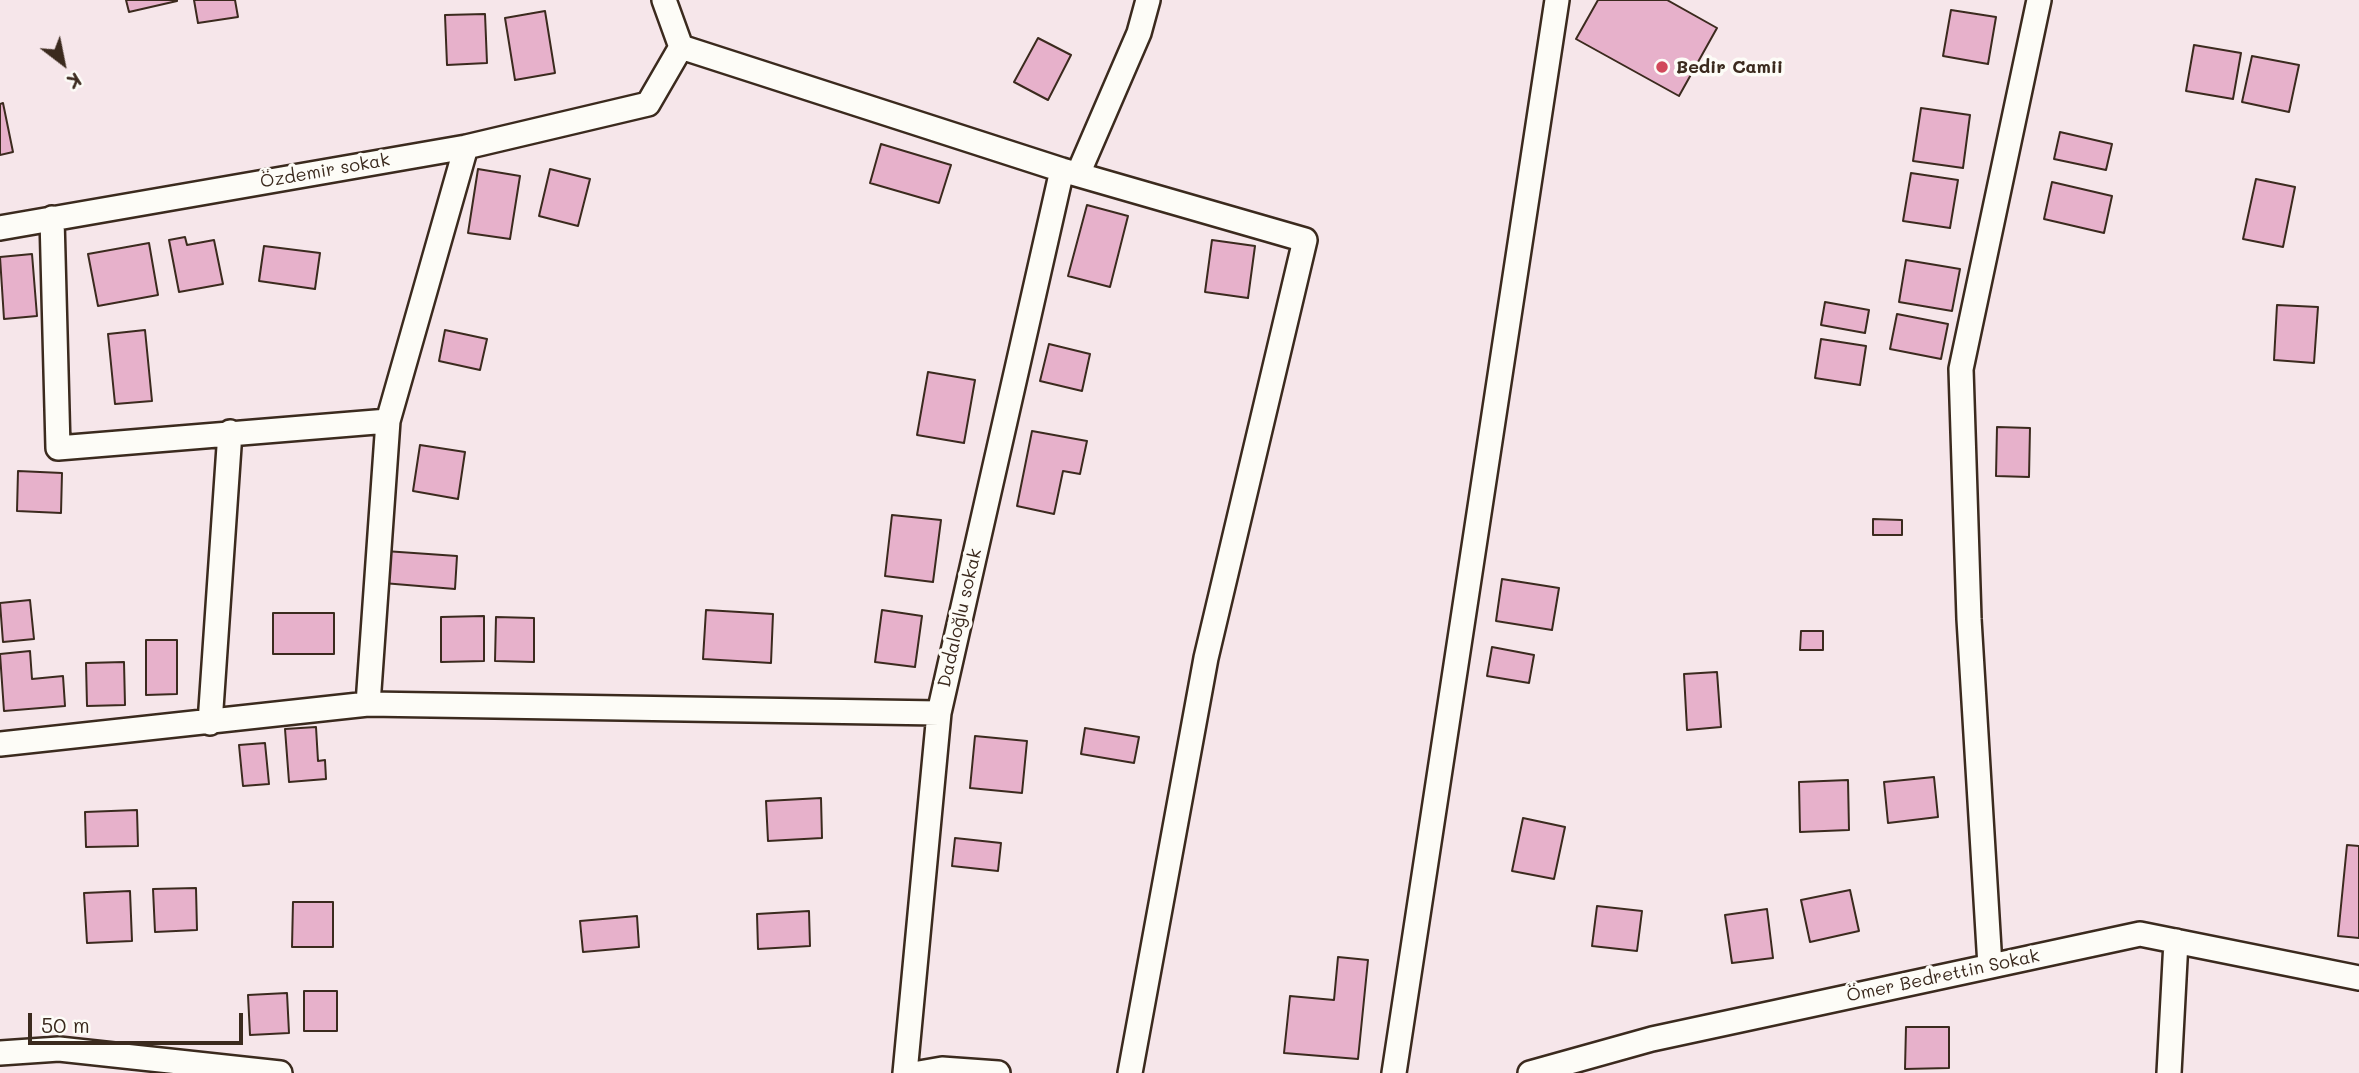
<!DOCTYPE html>
<meta charset="utf-8">
<style>
body{margin:0}
#map{position:relative;width:2359px;height:1073px;overflow:hidden;background:#f6e6ea;font-family:Mali,sans-serif}
canvas{display:block}
.north{position:absolute;left:28px;top:28px;width:70px;height:70px;-webkit-text-stroke:5px #fdfcf7;paint-order:stroke;rotate:148deg;font-size:19px;font-weight:700;line-height:28px;text-align:center;color:#3b2a1e}
.north::after{content:'';display:block;margin:auto;width:24px;height:32px;background:#3b2a1e;clip-path:polygon(50% 0,100% 100%,50% 72%,0 100%)}
.scale{position:absolute;left:28px;top:1013px;width:215px;height:32px;box-sizing:border-box;border:4px solid #3b2a1e;border-top:0;padding-left:9px;font-size:21px;line-height:24px;white-space:nowrap;color:#3b2a1e;-webkit-text-stroke:5px #fdfcf7;paint-order:stroke}
</style>
<div id="map">
<canvas width="2359" height="1073"></canvas>
<div class="north">K</div>
<div class="scale">50 m</div>
</div>
<script>
const ctx = document.querySelector('canvas').getContext('2d');
ctx.lineJoin = 'round';
function fillPath(path, color) { ctx.fillStyle = color; ctx.fill(path, 'evenodd'); }
function trace(path, color, width, dash) { ctx.strokeStyle = color; ctx.lineWidth = width; ctx.lineCap = dash ? 'butt' : 'round'; ctx.setLineDash(dash || []); ctx.stroke(path); }
function drawText(font, color, halo, rows, align = 'center') {
  ctx.font = font + ' Mali,sans-serif'; ctx.lineWidth = 7; ctx.setLineDash([]); ctx.textBaseline = 'middle'; ctx.strokeStyle = halo; ctx.fillStyle = color; for (const [text, x, y, turn = 0] of rows) {
    ctx.save(); ctx.translate(x, y); ctx.rotate((+turn || 0) * Math.PI / 180); ctx.textAlign = isNaN(turn) ? turn : align; if (halo) ctx.strokeText(text, 0, 0); ctx.fillText(text, 0, 0); ctx.restore();
  }
}
const building = new Path2D(`
 M 126,0 L 177,0 L 177,1 L 129,12 Z
 M 194,0 L 235,0 L 238,17 L 198,23 Z
 M 1598,0 L 1667,0 L 1717,28 L 1679,96 L 1576,39 Z
 M 1951,10 L 1996,17 L 1988,64 L 1943,56 Z
 M 545,11 L 555,73 L 515,80 L 505,18 Z
 M 485,14 L 487,63 L 447,65 L 445,15 Z
 M 1038,38 L 1071,55 L 1048,100 L 1014,82 Z
 M 2194,45 L 2241,53 L 2233,99 L 2186,91 Z
 M 2252,56 L 2299,65 L 2289,112 L 2242,102 Z
 M 3,103 L 13,152 L 0,155 L 0,104 Z
 M 1921,108 L 1970,115 L 1963,168 L 1913,161 Z
 M 2060,132 L 2112,144 L 2106,170 L 2054,159 Z
 M 881,144 L 951,165 L 939,203 L 870,183 Z
 M 478,169 L 520,176 L 510,239 L 468,233 Z
 M 550,169 L 590,179 L 578,226 L 539,216 Z
 M 1911,173 L 1958,180 L 1950,228 L 1903,221 Z
 M 2256,179 L 2295,187 L 2283,247 L 2243,239 Z
 M 2052,182 L 2112,196 L 2104,233 L 2044,219 Z
 M 1087,205 L 1128,216 L 1110,287 L 1068,276 Z
 M 185,237 L 187,245 L 214,240 L 223,284 L 179,292 L 169,240 Z
 M 1212,240 L 1255,246 L 1248,298 L 1205,292 Z
 M 149,243 L 158,295 L 98,306 L 88,254 Z
 M 264,246 L 320,253 L 315,289 L 259,281 Z
 M 32,254 L 37,316 L 4,319 L 0,257 Z
 M 1906,260 L 1960,269 L 1952,311 L 1899,302 Z
 M 1825,302 L 1869,310 L 1865,333 L 1821,325 Z
 M 2277,305 L 2318,307 L 2314,363 L 2274,360 Z
 M 1897,314 L 1948,324 L 1941,359 L 1890,349 Z
 M 145,330 L 152,401 L 115,404 L 108,334 Z
 M 445,330 L 487,339 L 480,370 L 439,361 Z
 M 1821,339 L 1866,346 L 1860,385 L 1815,378 Z
 M 1049,344 L 1090,354 L 1082,391 L 1040,381 Z
 M 928,372 L 975,380 L 964,443 L 917,435 Z
 M 1997,427 L 2030,428 L 2029,477 L 1996,476 Z
 M 1032,431 L 1087,441 L 1080,474 L 1063,471 L 1054,514 L 1017,506 Z
 M 420,445 L 465,452 L 458,499 L 413,491 Z
 M 18,471 L 62,473 L 61,513 L 17,511 Z
 M 892,515 L 941,520 L 933,582 L 885,576 Z
 M 1873,519 L 1902,520 L 1902,535 L 1873,535 Z
 M 385,551 L 457,556 L 455,589 L 383,583 Z
 M 1502,579 L 1559,588 L 1552,630 L 1496,621 Z
 M 30,600 L 34,639 L 3,642 L 0,603 Z
 M 706,610 L 773,614 L 771,663 L 703,659 Z
 M 882,610 L 922,616 L 915,667 L 875,662 Z
 M 273,613 L 334,613 L 334,654 L 273,654 Z
 M 484,616 L 484,661 L 441,662 L 441,617 Z
 M 496,617 L 534,618 L 534,662 L 495,661 Z
 M 1801,631 L 1823,631 L 1823,650 L 1800,650 Z
 M 146,640 L 177,640 L 177,694 L 146,695 Z
 M 1492,647 L 1534,655 L 1529,683 L 1487,676 Z
 M 30,651 L 32,679 L 63,676 L 65,706 L 4,711 L 0,654 Z
 M 124,662 L 125,705 L 87,706 L 86,663 Z
 M 1717,672 L 1721,727 L 1687,730 L 1684,674 Z
 M 316,727 L 318,761 L 325,760 L 326,779 L 289,782 L 285,729 Z
 M 1085,728 L 1139,737 L 1134,763 L 1081,754 Z
 M 975,736 L 1027,741 L 1022,793 L 970,788 Z
 M 265,743 L 269,784 L 243,786 L 239,745 Z
 M 1934,777 L 1938,817 L 1888,823 L 1884,782 Z
 M 1848,780 L 1849,830 L 1800,832 L 1799,782 Z
 M 821,798 L 822,838 L 768,841 L 766,801 Z
 M 137,810 L 138,846 L 86,847 L 85,812 Z
 M 1523,818 L 1565,827 L 1554,879 L 1512,871 Z
 M 955,838 L 1001,843 L 998,871 L 952,866 Z
 M 2347,845 L 2359,846 L 2359,938 L 2338,936 Z
 M 196,888 L 197,930 L 155,932 L 153,889 Z
 M 1850,890 L 1859,931 L 1810,942 L 1801,900 Z
 M 130,891 L 132,941 L 87,943 L 84,893 Z
 M 293,902 L 333,902 L 333,947 L 292,947 Z
 M 1597,906 L 1642,911 L 1637,951 L 1592,946 Z
 M 1767,909 L 1773,958 L 1732,963 L 1725,915 Z
 M 809,911 L 810,946 L 758,949 L 757,914 Z
 M 637,916 L 639,947 L 583,952 L 580,921 Z
 M 1338,957 L 1368,960 L 1358,1059 L 1284,1053 L 1290,996 L 1334,1000 Z
 M 304,991 L 337,991 L 337,1031 L 304,1031 Z
 M 287,993 L 289,1033 L 250,1035 L 248,995 Z
 M 1906,1027 L 1949,1027 L 1949,1068 L 1905,1069 Z`);
const street = new Path2D(`
 M 681,47 L 1062,170 L 1305,240 L 1206,658 L 1130,1073
 M 1078,174 L 1139,33 L 1148,0
 M 52,218 L 58,448 L 388,421
 M 0,228 L 466,147 L 648,104 L 681,47 L 664,0
 M 368,704 L 388,421 L 466,147
 M 210,723 L 230,432
 M 0,744 L 368,704 L 939,713
 M 1990,966 L 1969,619 L 1961,369 L 2039,0
 M 0,1053 L 59,1049 L 280,1073
 M 905,1073 L 939,713 L 1062,170
 M 919,1073 L 942,1069 L 998,1073
 M 1394,1073 L 1557,0
 M 1530,1073 L 1652,1039 L 2140,934 L 2359,978
 M 2169,1073 L 2176,941`);
const markers = [
 [1662,67,7,"#d1495b"]
];
const poiNames = [
 ["Bedir Camii",1676,67]
];
const streetNames = [
 ["Özdemir sokak",325,171,-10],
 ["Dadaloğlu sokak",960,618,-77],
 ["Ömer Bedrettin Sokak",1943,976,-12]
];
fillPath(building, '#e7b1cb');
trace(building, '#3b2a1e', 2);
trace(street, '#3b2a1e', 28);
trace(street, '#fdfcf7', 23);
for (const [x, y, r, color] of markers) { const dot = new Path2D(); dot.arc(x, y, r, 0, 2 * Math.PI); ctx.fillStyle = color; ctx.fill(dot); trace(dot, '#fdfcf7', 2.5); }
drawText('bold 18px', '#3b2a1e', '#fdfcf7', poiNames, 'left');
drawText('18px', '#3b2a1e', '#fdfcf7', streetNames);
</script>
